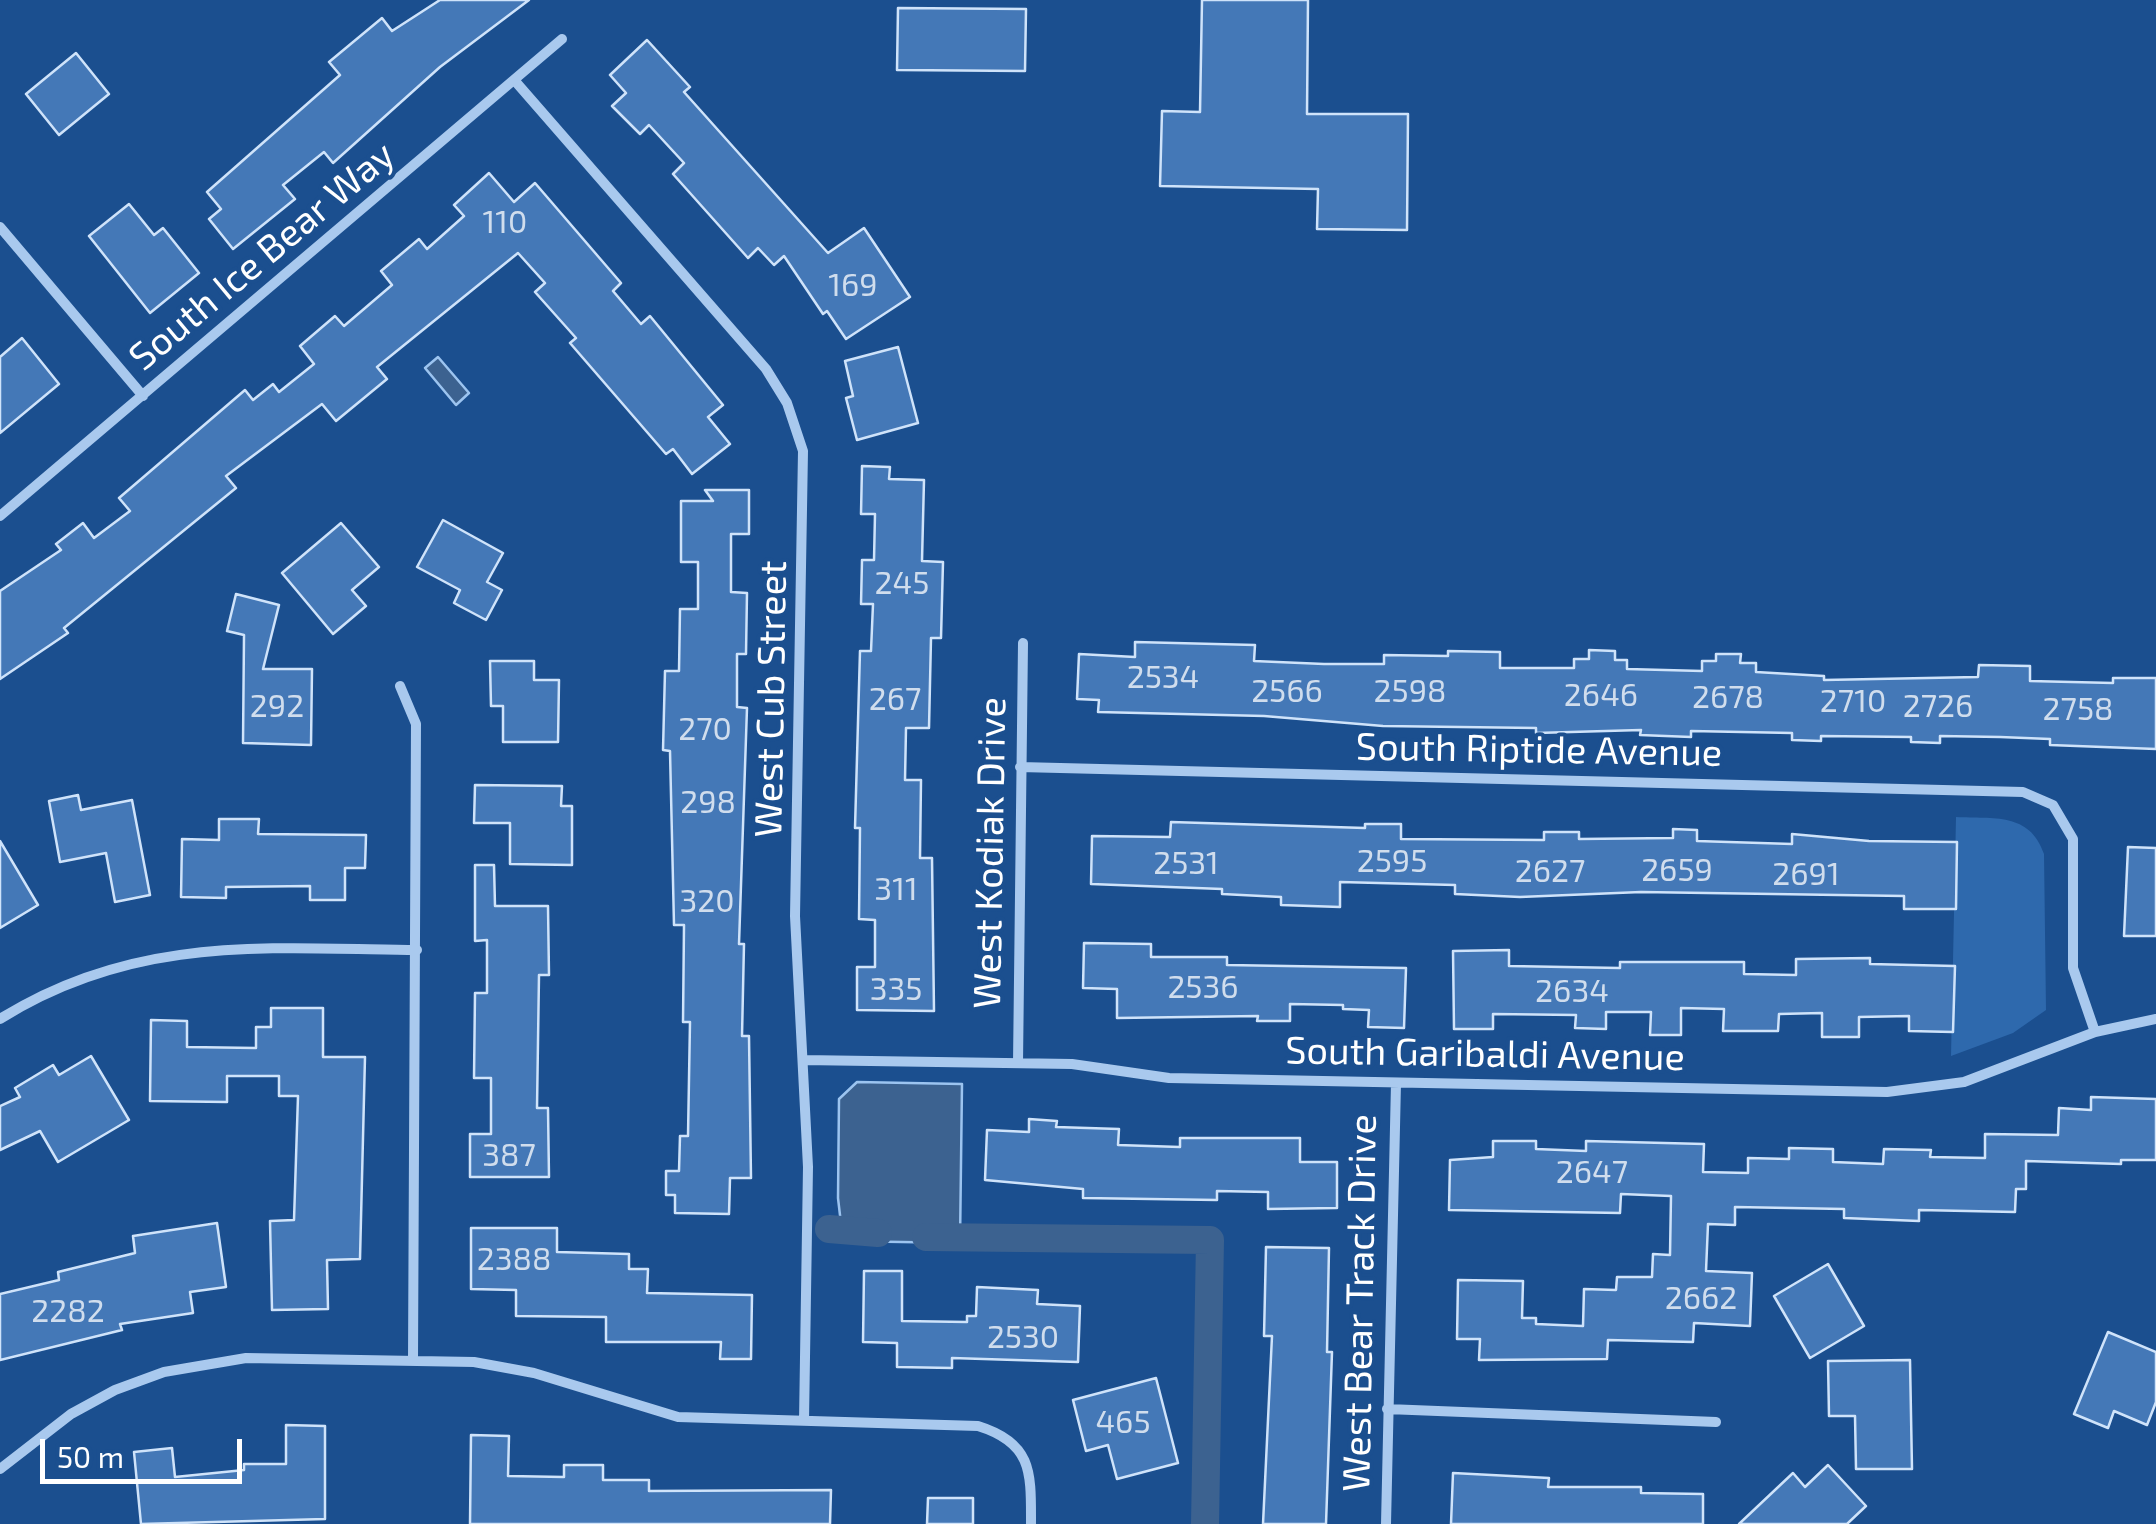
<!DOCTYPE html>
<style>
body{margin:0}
#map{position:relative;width:2156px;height:1524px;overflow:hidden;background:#1b4f8f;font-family:"Exo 2",sans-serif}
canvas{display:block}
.scale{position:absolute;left:40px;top:1439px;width:202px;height:45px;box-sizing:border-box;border:5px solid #fff;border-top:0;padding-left:12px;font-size:30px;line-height:35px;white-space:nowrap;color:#fff;-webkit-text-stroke:8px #1b4f8f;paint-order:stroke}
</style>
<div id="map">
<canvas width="2156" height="1524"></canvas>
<div class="scale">50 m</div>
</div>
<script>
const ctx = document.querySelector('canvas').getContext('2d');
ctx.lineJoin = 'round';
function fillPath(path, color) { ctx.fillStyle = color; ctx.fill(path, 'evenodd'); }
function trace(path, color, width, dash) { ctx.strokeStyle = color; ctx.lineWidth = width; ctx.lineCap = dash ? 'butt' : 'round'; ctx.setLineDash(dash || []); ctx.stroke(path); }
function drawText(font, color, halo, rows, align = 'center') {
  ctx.font = font + ' "Exo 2",sans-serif'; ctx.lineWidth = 8; ctx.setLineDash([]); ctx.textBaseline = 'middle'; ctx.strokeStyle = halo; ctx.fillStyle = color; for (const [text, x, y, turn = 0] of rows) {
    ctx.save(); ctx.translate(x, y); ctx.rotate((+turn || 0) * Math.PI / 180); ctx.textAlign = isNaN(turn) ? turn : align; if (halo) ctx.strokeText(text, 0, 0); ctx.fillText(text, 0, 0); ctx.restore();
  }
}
const green = new Path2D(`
 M 1956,817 C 1993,819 2030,812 2044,854 L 2046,1010 L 2013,1033 L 1951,1056 Z`);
const water = new Path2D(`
 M 438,357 L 469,393 L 456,405 L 425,368 Z
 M 857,1082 L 962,1084 L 960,1243 L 843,1241 L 838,1198 L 839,1099 Z`);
const canal = new Path2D(`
 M 829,1229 L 878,1233
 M 926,1237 L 1210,1240 L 1205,1524`);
const building = new Path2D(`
 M 440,0 L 529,0 L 440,67 L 333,163 L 324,152 L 283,185 L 295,199 L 233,249 L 209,219 L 221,209 L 207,192 L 340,75 L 329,62 L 382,18 L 392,31 Z
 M 1202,0 L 1308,0 L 1307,114 L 1408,114 L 1407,230 L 1317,229 L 1318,189 L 1160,186 L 1162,111 L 1200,112 Z
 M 898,8 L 1026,9 L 1025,71 L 897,70 Z
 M 647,40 L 690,87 L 684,92 L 828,253 L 864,228 L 910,297 L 846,339 L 827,311 L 823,314 L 784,256 L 774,265 L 758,248 L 748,258 L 673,174 L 684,163 L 649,125 L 640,134 L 612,106 L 626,93 L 610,75 Z
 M 76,53 L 109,94 L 59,135 L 26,94 Z
 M 489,173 L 514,202 L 535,183 L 621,283 L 613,291 L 641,324 L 650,316 L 723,405 L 708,417 L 730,444 L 692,474 L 673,449 L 666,454 L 570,343 L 576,338 L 535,292 L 545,283 L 518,253 L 377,367 L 387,379 L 336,421 L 322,404 L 226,476 L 236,488 L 64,628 L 68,633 L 0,679 L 0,591 L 61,550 L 56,544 L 83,523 L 94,538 L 130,511 L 119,498 L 245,390 L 253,400 L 273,384 L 279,392 L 314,364 L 300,346 L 335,316 L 344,326 L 392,285 L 381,271 L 419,239 L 427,249 L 464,216 L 454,205 Z
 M 129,204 L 154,235 L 163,228 L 199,273 L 150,313 L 89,236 Z
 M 22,338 L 59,384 L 0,433 L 0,357 Z
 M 898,347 L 918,423 L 857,440 L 846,398 L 853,396 L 845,361 Z
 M 862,466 L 890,467 L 889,479 L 924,480 L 922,561 L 943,562 L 941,638 L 931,638 L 929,728 L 906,728 L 905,780 L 921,780 L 920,858 L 932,858 L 934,1011 L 857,1010 L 857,967 L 875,967 L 875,920 L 859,919 L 860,828 L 855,828 L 860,651 L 871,651 L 873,604 L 861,604 L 862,560 L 874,560 L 875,514 L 861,514 Z
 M 705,490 L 749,490 L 749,534 L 731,534 L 731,592 L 747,593 L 746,654 L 737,654 L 737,707 L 747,708 L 739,944 L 744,944 L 742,1036 L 749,1036 L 751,1178 L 730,1178 L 729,1214 L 675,1213 L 675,1195 L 666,1195 L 666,1171 L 679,1171 L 680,1136 L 688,1136 L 690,1022 L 683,1022 L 684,925 L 674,925 L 670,751 L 663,750 L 665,671 L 679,671 L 680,609 L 698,609 L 698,562 L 681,562 L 681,501 L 713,501 Z
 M 443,520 L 503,553 L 487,582 L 502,590 L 486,620 L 454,603 L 460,590 L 417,567 Z
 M 341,523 L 379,567 L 352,590 L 366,606 L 333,634 L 282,573 Z
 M 236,594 L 279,605 L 263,669 L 312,669 L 311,745 L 243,743 L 244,635 L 227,631 Z
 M 1135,642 L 1255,645 L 1254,661 L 1324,664 L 1384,664 L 1384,655 L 1448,656 L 1448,651 L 1500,652 L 1500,668 L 1574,668 L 1574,659 L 1589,659 L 1589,650 L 1615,651 L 1615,660 L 1627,660 L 1627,669 L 1702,671 L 1702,661 L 1716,661 L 1716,654 L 1741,654 L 1740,663 L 1756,663 L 1756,672 L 1824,676 L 1824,680 L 1978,677 L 1979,665 L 2030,666 L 2030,681 L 2113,683 L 2113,678 L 2156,678 L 2156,749 L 2050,745 L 2050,739 L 2000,737 L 1940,736 L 1940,743 L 1911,742 L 1911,737 L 1821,736 L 1821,741 L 1792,740 L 1792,733 L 1691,731 L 1691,737 L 1640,735 L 1641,730 L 1536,733 L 1536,728 L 1383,726 L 1264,716 L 1098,712 L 1099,700 L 1077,699 L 1079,654 L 1135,657 Z
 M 490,661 L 534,661 L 534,680 L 559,680 L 558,742 L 503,742 L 503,706 L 491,706 Z
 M 475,785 L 562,786 L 561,806 L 572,806 L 572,865 L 510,864 L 510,823 L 474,823 Z
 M 78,795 L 81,810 L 132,800 L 150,895 L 115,902 L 106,853 L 60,862 L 49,801 Z
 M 219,819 L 259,819 L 258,834 L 366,835 L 365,868 L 345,868 L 345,900 L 310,900 L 310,886 L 226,887 L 226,898 L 181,897 L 182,839 L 219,840 Z
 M 1171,822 L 1365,828 L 1365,824 L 1401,824 L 1401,839 L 1544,840 L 1544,832 L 1579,832 L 1579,839 L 1673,838 L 1673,829 L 1697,830 L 1697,841 L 1792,844 L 1792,834 L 1869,841 L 1957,842 L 1956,909 L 1904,909 L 1904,896 L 1641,892 L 1520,897 L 1455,894 L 1455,885 L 1340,882 L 1340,907 L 1281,905 L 1281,897 L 1222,894 L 1222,889 L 1091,884 L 1092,836 L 1170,837 Z
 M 0,841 L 38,905 L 0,928 Z
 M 2128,847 L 2156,848 L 2156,936 L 2124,936 Z
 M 475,865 L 494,865 L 495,906 L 548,906 L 549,975 L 539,975 L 537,1108 L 548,1108 L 549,1177 L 470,1177 L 470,1134 L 491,1134 L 491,1078 L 474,1078 L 475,993 L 487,993 L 487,940 L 475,941 Z
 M 1084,943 L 1151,944 L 1151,957 L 1227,957 L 1227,965 L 1406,968 L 1404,1028 L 1368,1027 L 1369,1010 L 1343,1009 L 1343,1005 L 1290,1004 L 1290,1021 L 1257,1021 L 1258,1016 L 1117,1018 L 1117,989 L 1083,988 Z
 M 1509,950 L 1509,966 L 1620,968 L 1620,962 L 1744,962 L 1744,974 L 1796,975 L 1796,959 L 1870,958 L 1870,964 L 1955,966 L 1953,1032 L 1909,1031 L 1909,1016 L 1859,1017 L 1859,1037 L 1822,1037 L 1822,1013 L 1779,1014 L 1778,1031 L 1723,1031 L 1724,1009 L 1681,1008 L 1681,1035 L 1650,1035 L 1651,1012 L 1606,1012 L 1606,1029 L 1575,1028 L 1576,1015 L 1493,1014 L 1493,1029 L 1454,1029 L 1453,951 Z
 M 271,1008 L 323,1008 L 323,1057 L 365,1057 L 360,1259 L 327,1260 L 328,1309 L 272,1310 L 270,1221 L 294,1220 L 298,1096 L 279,1096 L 279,1076 L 227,1076 L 227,1102 L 150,1101 L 151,1020 L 187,1021 L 187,1047 L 256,1048 L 256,1027 L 271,1027 Z
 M 91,1056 L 129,1120 L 58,1162 L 40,1131 L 0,1150 L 0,1106 L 20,1097 L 15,1088 L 53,1065 L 59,1075 Z
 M 2091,1097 L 2156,1099 L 2156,1160 L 2121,1160 L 2121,1164 L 2026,1161 L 2026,1189 L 2016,1189 L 2015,1212 L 1919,1210 L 1919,1221 L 1844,1218 L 1844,1209 L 1735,1207 L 1735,1225 L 1708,1224 L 1706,1271 L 1752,1273 L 1750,1326 L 1694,1323 L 1693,1342 L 1608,1340 L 1607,1359 L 1479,1360 L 1480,1339 L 1457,1339 L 1458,1280 L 1523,1281 L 1522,1318 L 1536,1318 L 1536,1324 L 1583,1326 L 1584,1289 L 1616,1290 L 1617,1277 L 1652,1277 L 1653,1254 L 1670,1255 L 1671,1196 L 1621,1194 L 1620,1213 L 1449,1210 L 1450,1160 L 1493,1157 L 1493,1141 L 1536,1141 L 1536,1149 L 1586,1151 L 1586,1141 L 1704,1144 L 1703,1172 L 1748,1173 L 1748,1158 L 1789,1159 L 1789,1148 L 1833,1149 L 1833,1162 L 1883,1164 L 1884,1149 L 1931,1150 L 1930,1157 L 1985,1158 L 1985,1134 L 2058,1135 L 2059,1108 L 2091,1110 Z
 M 1029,1119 L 1057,1121 L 1056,1127 L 1119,1129 L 1118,1145 L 1180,1147 L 1180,1138 L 1300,1138 L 1300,1162 L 1337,1162 L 1337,1208 L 1268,1209 L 1268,1192 L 1217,1191 L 1217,1200 L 1083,1198 L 1083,1189 L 985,1180 L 987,1130 L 1029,1132 Z
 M 217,1223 L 226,1287 L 190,1292 L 193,1313 L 120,1324 L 122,1330 L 0,1360 L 0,1294 L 59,1280 L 58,1272 L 135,1253 L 133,1236 Z
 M 471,1228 L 557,1228 L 557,1252 L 629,1254 L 629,1269 L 648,1269 L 647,1293 L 752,1295 L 751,1359 L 720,1359 L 721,1342 L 606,1342 L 606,1317 L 516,1316 L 516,1290 L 471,1289 Z
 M 1266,1247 L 1329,1248 L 1327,1352 L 1332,1352 L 1326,1524 L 1263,1524 L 1272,1336 L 1264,1336 Z
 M 1828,1264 L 1864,1326 L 1810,1358 L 1774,1296 Z
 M 864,1271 L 902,1271 L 902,1321 L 967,1322 L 967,1316 L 976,1316 L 977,1287 L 1038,1290 L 1037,1304 L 1080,1306 L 1078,1362 L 952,1358 L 952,1368 L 897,1367 L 897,1343 L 863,1342 Z
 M 2108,1332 L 2156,1352 L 2156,1402 L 2147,1425 L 2114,1411 L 2108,1428 L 2074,1414 Z
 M 1910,1360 L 1912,1469 L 1856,1469 L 1855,1416 L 1829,1416 L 1828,1361 Z
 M 1156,1378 L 1178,1463 L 1117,1479 L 1108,1445 L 1086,1451 L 1073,1400 Z
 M 286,1425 L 325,1426 L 325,1519 L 141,1524 L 134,1452 L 172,1448 L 175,1477 L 244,1470 L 244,1464 L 286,1464 Z
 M 471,1435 L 509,1436 L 508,1476 L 564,1477 L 564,1465 L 603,1465 L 603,1480 L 649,1480 L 649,1491 L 831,1490 L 830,1524 L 470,1524 Z
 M 1828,1465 L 1866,1506 L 1847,1524 L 1739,1524 L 1793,1473 L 1805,1487 Z
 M 1453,1473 L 1549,1478 L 1548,1487 L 1641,1487 L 1641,1493 L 1703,1494 L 1703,1524 L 1451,1524 Z
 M 928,1498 L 973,1498 L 973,1524 L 927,1524 Z`);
const minor = new Path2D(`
 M 515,81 L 766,369 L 787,403 L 803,451 L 795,916 L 808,1167 L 804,1421
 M 0,227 L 143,396
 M 0,516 L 562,39
 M 400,686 L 416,724 L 413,1359
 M 1020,767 L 2023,792 L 2053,805 L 2073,839 L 2073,968 L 2095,1032
 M 0,1019 C 134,935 265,948 417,950
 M 803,1060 L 1072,1064 L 1169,1078 L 1887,1092 L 1964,1082 L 2095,1032 L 2156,1019
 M 1018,1063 L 1023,643
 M 1387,1409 L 1716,1422
 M 0,1469 L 71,1414 L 115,1390 L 164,1372 L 246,1358 L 474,1362 L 534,1373 L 678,1417 L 978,1426 C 1033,1443 1031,1473 1031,1524
 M 1386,1524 L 1396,1083`);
const numberNames = [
 ["110",505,222],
 ["169",853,285],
 ["245",902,583],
 ["2534",1163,677],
 ["2566",1287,691],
 ["2598",1410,691],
 ["2646",1601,695],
 ["2678",1728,697],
 ["267",895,699],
 ["2710",1853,701],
 ["292",277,706],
 ["2726",1938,706],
 ["2758",2078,709],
 ["270",705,729],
 ["298",708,802],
 ["2595",1392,861],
 ["2531",1186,863],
 ["2659",1677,870],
 ["2627",1550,871],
 ["2691",1806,874],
 ["311",896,889],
 ["320",707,901],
 ["2536",1203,987],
 ["335",896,989],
 ["2634",1572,991],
 ["387",509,1155],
 ["2647",1592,1172],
 ["2388",514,1259],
 ["2662",1701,1298],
 ["2282",68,1311],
 ["2530",1023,1337],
 ["465",1123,1422]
];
const streetNames = [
 ["South Ice Bear Way",262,256,-40],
 ["West Cub Street",771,699,-89],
 ["South Riptide Avenue",1539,750,1],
 ["West Kodiak Drive",990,853,-89],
 ["South Garibaldi Avenue",1485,1054,1],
 ["West Bear Track Drive",1360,1303,-89]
];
fillPath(green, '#2e69ad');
fillPath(water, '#3c6290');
trace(water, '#9cc4f0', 2.5);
trace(canal, '#3c6290', 28);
fillPath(building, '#4478b7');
trace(building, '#cfe3fa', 2.5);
trace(minor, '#a9c9ee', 10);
drawText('32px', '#d0dded', null, numberNames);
drawText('38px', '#fff', '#1b4f8f', streetNames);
</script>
